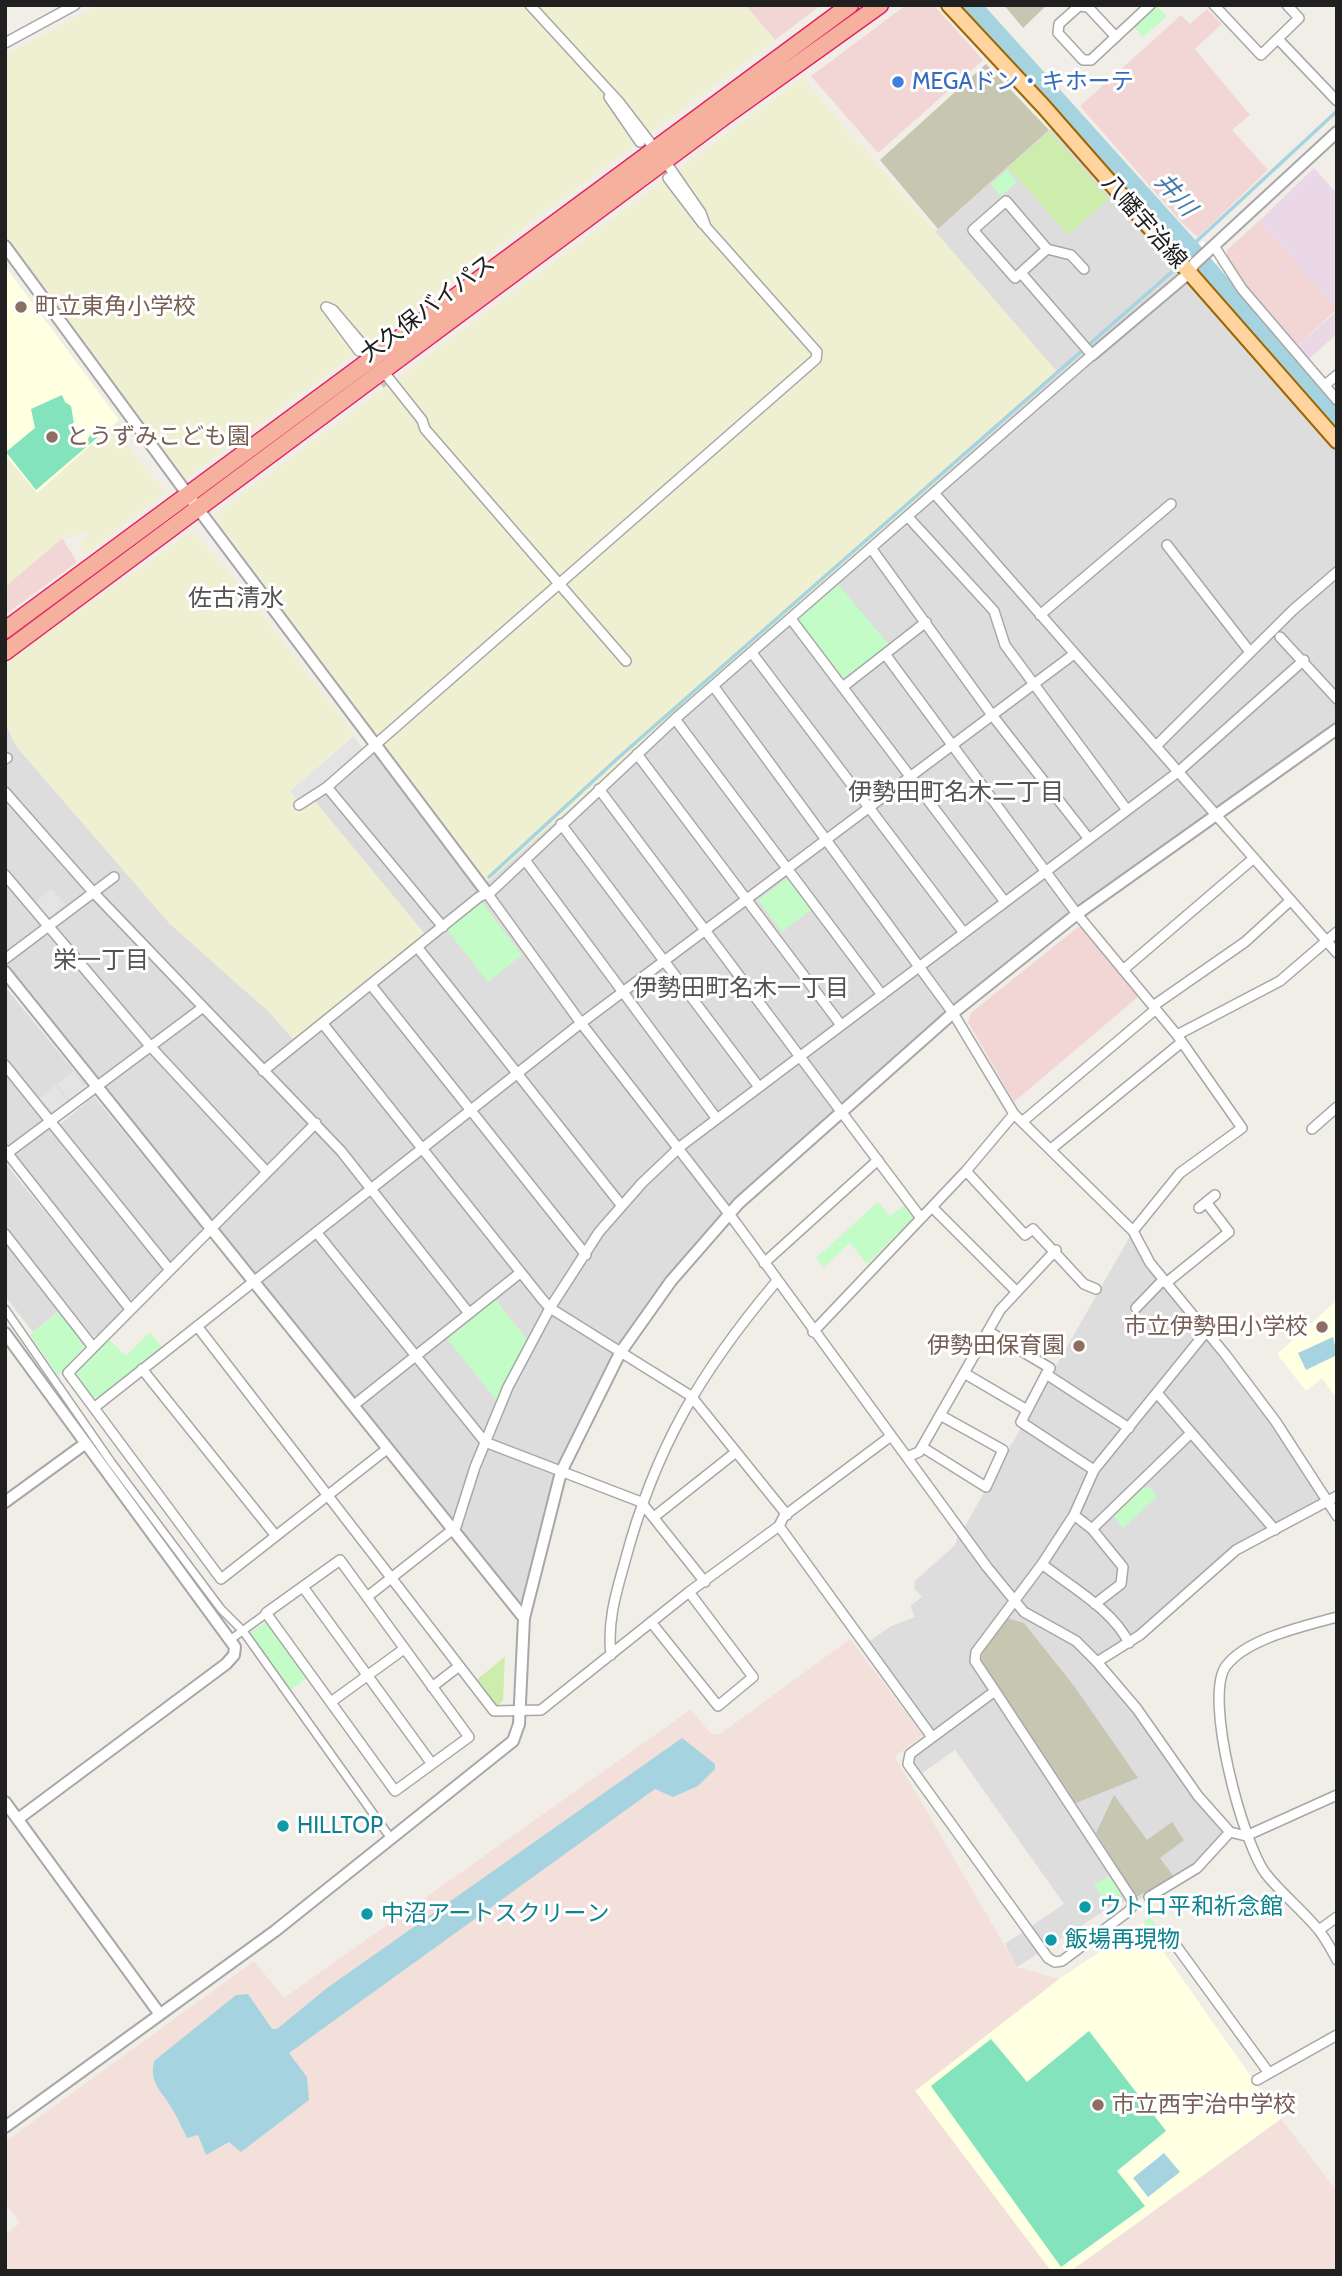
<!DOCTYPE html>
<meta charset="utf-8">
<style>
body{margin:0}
#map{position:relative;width:1342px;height:2276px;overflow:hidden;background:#f1eee7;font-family:Cabin,sans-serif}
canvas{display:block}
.frame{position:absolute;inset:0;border:7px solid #202020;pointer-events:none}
</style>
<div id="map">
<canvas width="1342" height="2276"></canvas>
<div class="frame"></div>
</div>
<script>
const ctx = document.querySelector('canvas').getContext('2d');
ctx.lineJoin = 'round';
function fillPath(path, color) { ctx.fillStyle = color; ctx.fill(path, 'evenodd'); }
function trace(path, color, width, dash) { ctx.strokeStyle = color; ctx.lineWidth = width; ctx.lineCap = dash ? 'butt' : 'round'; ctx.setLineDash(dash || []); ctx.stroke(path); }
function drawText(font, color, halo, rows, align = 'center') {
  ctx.font = font + ' Cabin,"Noto Sans JP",sans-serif'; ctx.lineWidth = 6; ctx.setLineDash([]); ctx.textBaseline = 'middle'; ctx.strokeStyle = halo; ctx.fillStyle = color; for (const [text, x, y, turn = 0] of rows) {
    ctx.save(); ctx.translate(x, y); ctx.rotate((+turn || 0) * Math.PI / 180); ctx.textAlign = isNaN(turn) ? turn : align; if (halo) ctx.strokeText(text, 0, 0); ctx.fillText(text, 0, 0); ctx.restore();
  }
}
const residential = new Path2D(`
 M 1057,123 L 1337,441 L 1337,729 L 953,1013 L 739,1203 L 646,1313 L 561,1472 L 524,1618 L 5,972 L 5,723 L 16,746 L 170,924 L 269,1012 L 294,1039 L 424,933 L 311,797 L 378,738 L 1058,373 L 935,232 Z
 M 5,987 L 86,1085 L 53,1115 L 5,1061 Z
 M 5,1071 L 42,1117 L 42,1122 L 12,1145 L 5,1144 Z
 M 94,1096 L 201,1227 L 201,1231 L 171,1261 L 167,1260 L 58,1126 Z
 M 46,1130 L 52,1130 L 161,1265 L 162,1271 L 133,1299 L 128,1299 L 17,1158 L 17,1153 Z
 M 5,1163 L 122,1306 L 122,1313 L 97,1337 L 93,1336 L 5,1227 Z
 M 1133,1231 L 1150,1263 L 1225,1354 L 1328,1502 L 1236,1550 L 1140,1635 L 1097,1662 L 1230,1832 L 1197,1868 L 1149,1897 L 1115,1904 L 1017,1967 L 1005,1944 L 1064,1904 L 955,1750 L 917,1777 L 908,1764 L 910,1754 L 932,1737 L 864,1645 L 891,1626 L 915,1617 L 910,1606 L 922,1597 L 914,1588 L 915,1581 L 955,1545 L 959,1531 L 961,1533 Z
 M 5,1242 L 59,1311 L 33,1332 L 5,1296 Z`);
const commercial = new Path2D(`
 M 745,5 L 821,5 L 775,40 Z
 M 906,5 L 934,5 L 983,60 L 878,153 L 811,76 Z
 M 1207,9 L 1222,24 L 1195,49 L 1250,115 L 1232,130 L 1268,170 L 1198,237 L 1182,223 L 1080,106 L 1181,15 L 1190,24 Z
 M 1259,221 L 1337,309 L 1298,345 L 1252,294 L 1227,256 L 1227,250 Z
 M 62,538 L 77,562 L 5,615 L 5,587 Z
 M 1078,927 L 1084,929 L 1139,996 L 1014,1102 L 968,1022 L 971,1013 Z`);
const industrial = new Path2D(`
 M 1314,168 L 1337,194 L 1337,309 L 1259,221 Z
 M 1337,311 L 1337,334 L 1309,359 L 1298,345 Z`);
const education = new Path2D(`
 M 5,266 L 119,420 L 37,494 L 5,455 Z
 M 1337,1300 L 1337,1399 L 1322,1378 L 1306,1391 L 1277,1354 Z
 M 1143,1923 L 1281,2119 L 1071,2271 L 1051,2271 L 915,2091 L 1059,1979 Z`);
const military = new Path2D(`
 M 850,1639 L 923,1735 L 895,1757 L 1017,1967 L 1059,1979 L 915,2091 L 1051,2271 L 5,2271 L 5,2234 L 20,2223 L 5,2203 L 5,2142 L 254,1961 L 284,1998 L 690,1710 L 712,1734 L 720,1734 Z
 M 1281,2119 L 1337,2191 L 1337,2271 L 1071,2271 Z`);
const construction = new Path2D(`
 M 1004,5 L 1047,5 L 1023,28 Z
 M 986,64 L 1049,130 L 938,229 L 880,160 Z
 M 1007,1618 L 1024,1623 L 1074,1686 L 1138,1778 L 1076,1803 L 981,1661 L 984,1648 Z
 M 1114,1795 L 1147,1840 L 1172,1822 L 1184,1840 L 1160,1858 L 1174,1877 L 1136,1897 L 1096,1833 Z`);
const farmland = new Path2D(`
 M 99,5 L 745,5 L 775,40 L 186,479 L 5,234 L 5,55 Z
 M 802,78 L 1058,373 L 489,881 L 484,880 L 214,515 Z
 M 119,420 L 130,451 L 166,491 L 86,554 L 78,546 L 88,534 L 85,531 L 71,538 L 67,534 L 5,587 L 5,455 L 37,493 Z
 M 193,531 L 235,579 L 354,734 L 288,792 L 304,805 L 313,799 L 424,933 L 294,1040 L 269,1012 L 170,924 L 16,746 L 5,723 L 5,662 Z`);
const grass = new Path2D(`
 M 1050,131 L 1109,199 L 1068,235 L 1008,167 Z
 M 505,1657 L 503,1700 L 497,1707 L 475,1681 Z`);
const park = new Path2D(`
 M 1156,5 L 1167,16 L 1143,37 L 1134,27 Z
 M 1007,170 L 1017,182 L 1001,196 L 991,184 Z
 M 837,583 L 890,646 L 844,680 L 797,617 Z
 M 788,877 L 812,909 L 782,932 L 758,900 Z
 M 481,901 L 522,955 L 488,982 L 446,929 Z
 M 878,1202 L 890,1216 L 905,1205 L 914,1217 L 867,1264 L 850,1243 L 824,1267 L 816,1258 Z
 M 495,1299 L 527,1339 L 497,1401 L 447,1339 Z
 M 59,1311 L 83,1342 L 83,1348 L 58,1376 L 30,1335 Z
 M 150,1332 L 163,1348 L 100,1397 L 92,1397 L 77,1378 L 77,1370 L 109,1339 L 126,1356 Z
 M 1143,1487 L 1150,1487 L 1157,1497 L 1123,1528 L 1113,1516 Z
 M 268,1620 L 308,1677 L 288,1692 L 247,1635 Z
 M 1109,1876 L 1121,1894 L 1107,1904 L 1094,1885 Z
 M 1150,1917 L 1175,1949 L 1168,1954 L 1144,1922 Z`);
const pitch = new Path2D(`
 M 62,395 L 65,402 L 71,406 L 74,424 L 70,445 L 79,447 L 85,445 L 92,431 L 98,437 L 36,490 L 6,452 L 35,428 L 31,409 Z
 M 1089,2031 L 1166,2131 L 1117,2171 L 1145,2206 L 1061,2267 L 931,2086 L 991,2039 L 1027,2082 Z`);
const parking = new Path2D(`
 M 354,736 L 364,750 L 309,798 L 298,801 L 290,791 Z
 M 51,888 L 66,904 L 50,917 L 46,916 L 34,903 Z
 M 73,1071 L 85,1088 L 70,1101 L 57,1084 Z
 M 55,1085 L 68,1101 L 54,1113 L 39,1099 Z`);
const water = new Path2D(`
 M 1333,1337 L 1337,1355 L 1306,1370 L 1298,1353 Z
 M 682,1738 L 715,1764 L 715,1769 L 698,1786 L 673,1797 L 655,1789 L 289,2053 L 307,2077 L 309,2100 L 241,2152 L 229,2142 L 206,2155 L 198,2135 L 187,2138 C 182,2127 177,2117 171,2107 C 161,2090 149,2083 154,2061 L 236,1995 L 248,1994 L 272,2029 L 277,2029 L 327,1988 Z
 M 1164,2153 L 1180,2172 L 1148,2197 L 1133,2178 Z`);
const pier = new Path2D(`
 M 1203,241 L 1218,260 L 1206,278 L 1182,250 L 1194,249 Z`);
const stream = new Path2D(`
 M 1184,253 L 1337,111
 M 489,877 L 618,758 L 1174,270`);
const river = new Path2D(`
 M 971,5 L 1188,246 L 1337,422`);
const minorTunnel = new Path2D(`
 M 376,371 L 387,385`);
const pedestrian = new Path2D(`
 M 5,1309 L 111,1462 L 221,1609 L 243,1631 L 387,1833
 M 230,1640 L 267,1613`);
const minor = new Path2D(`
 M 530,5 L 619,102 L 655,149
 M 1214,5 L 1261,55 L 1299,18 L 1287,5
 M 1116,37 L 1088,7 L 1079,6 L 1059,24 L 1058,33 L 1083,60 L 1091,60 L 1150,5
 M 1278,39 L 1337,101
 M 5,43 L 75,5
 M 609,97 L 640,142
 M 668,178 L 703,224
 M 1214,246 L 1242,289 L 1337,400
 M 1047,249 L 1015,278 L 973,230 L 1006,201 L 1047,249 L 1071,255 L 1084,269
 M 326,307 L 333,310 L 373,357
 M 327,308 L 359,351
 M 383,371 L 422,420 L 425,429 L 626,661
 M 1325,385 L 1337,375
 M 934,493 L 1337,953
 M 908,517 L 994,611 L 1005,645 L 1127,810
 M 1167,545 L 1250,652
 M 871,548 L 992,715 L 1089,839
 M 1040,615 L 1171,504
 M 791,619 L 1005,902
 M 1280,637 L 1337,699
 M 752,653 L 964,933
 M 885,654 L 1077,914 L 1177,1035 L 1242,1128 L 1180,1173 L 1133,1231
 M 844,686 L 926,622
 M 714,687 L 953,1013 L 1014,1114 L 1133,1231 L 1150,1263 L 1225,1354 L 1276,1422 L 1337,1516
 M 675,719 L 882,995
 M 1156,746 L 1293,610 L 1337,572
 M 637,754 L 841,1025
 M 5,759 L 7,758
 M 599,789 L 921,1218
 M 5,792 L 93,892 L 341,1151 L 468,1312
 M 299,805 L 327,787
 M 561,824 L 759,1087
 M 525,860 L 717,1119
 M 5,875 L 151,1047 L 266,1171
 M 487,893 L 581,1023 L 736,1223 L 987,1567 L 1024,1612 L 1076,1641 L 1097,1662 L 1137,1709 L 1198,1796 L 1230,1832 L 1246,1836 L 1337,1795
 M 443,927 L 327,787 L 816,359 L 817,352 L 706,227 L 701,213 L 665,161
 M 418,948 L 622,1206
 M 5,959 L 114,877
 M 1123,970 L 1254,858
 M 371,985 L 586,1255
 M 1153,1006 L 1245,942 L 1291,900
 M 323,1024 L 542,1299 L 550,1308 L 691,1396 L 787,1515
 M 1177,1035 L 1280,981 L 1337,932
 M 5,1065 L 170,1270
 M 263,1071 L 479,897 L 492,891 L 675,719 L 1092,355 L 1021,273
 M 1022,1122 L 1156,1009
 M 316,1123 L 68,1373 L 221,1579 L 387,1449
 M 1312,1129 L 1337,1107
 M 1051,1149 L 1182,1042
 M 5,1150 L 130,1309
 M 5,1155 L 202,1008
 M 966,1171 L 1025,1235 L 1033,1229 L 1084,1284 L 1096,1289
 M 932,1207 L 1017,1292
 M 1199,1208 L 1215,1195
 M 317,1233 L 485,1442 L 641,1502 L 705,1582
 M 5,1234 L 93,1347
 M 764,1263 L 878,1160
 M 1166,1283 L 1229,1232 L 1206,1202
 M 1136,1308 L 1163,1280
 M 197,1326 L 494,1711 L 541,1710 L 689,1592 L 779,1526 L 784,1516 L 891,1436
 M 988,1331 L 1050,1368 L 1046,1374
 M 813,1332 L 966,1171 L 1014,1114
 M 142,1369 L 276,1536
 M 964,1373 L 1027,1410
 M 1157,1393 L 1275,1530
 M 354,1405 L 520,1273
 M 95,1407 L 576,1027 L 1074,654
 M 922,1447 L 986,1487 L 1003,1450 L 940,1415
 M 907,1457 L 919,1452 L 1000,1310 L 1056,1250
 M 1094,1470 L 1021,1422 L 1046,1374 L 1129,1428
 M 1074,1515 L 1092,1529 L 1123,1567 L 1121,1584 L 1095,1604
 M 654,1517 L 736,1452
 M 779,1526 L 932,1737
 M 1092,1529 L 1191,1433
 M 340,1560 L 469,1737 L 395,1791 L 266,1613 Z
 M 1042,1564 C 1071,1587 1112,1609 1129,1643
 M 303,1587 L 432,1764
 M 367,1597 L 456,1527 L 475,1467 L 508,1387 L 550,1308 L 599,1232 L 642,1183 L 681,1146 L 1178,772 L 1304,660
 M 1337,1617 C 1305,1626 1247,1638 1226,1666 C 1203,1697 1243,1844 1266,1874 C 1281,1893 1301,1909 1317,1928 C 1325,1937 1331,1949 1337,1960
 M 651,1622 L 718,1706 L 753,1677 L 689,1592
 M 611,1655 C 607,1622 616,1593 625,1561 C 655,1448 701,1371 776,1282
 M 1097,1662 L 1140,1635 L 1236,1550 L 1337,1496
 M 432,1687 L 458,1667
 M 995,1691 L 910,1754 L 908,1764 L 1048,1958 L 1055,1962 L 1062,1961 L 1129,1911 L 1133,1905 L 1131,1898 L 995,1691 L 975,1661 L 976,1652 L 1042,1564 L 1074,1515 L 1094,1470 L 1206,1332
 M 331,1702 L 404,1649
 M 1149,1897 L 1197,1868 L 1230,1832
 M 1319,1930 L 1337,1917
 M 1177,1947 L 1269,2073
 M 1257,2080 L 1337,2035`);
const tertiary = new Path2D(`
 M 5,246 L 205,518 L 487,893
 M 1092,355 L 1189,273 L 1194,264 L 1337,132
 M 5,972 L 524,1618
 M 5,1333 L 235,1647 L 234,1655 L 226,1664 L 18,1819
 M 5,1502 L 86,1443
 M 5,1802 L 159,2013
 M 5,2127 L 275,1931 L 513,1741 L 519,1724 L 524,1618 L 561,1472 L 620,1353 L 671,1281 L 739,1203 L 953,1013 L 1077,914 L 1337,729`);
const primary = new Path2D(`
 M 949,5 L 1044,107 L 1337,441`);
const trunk = new Path2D(`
 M 5,630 L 850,5
 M 5,652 L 725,116 L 880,5`);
const markers = [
 [898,82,7,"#3f7fe0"],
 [21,307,7,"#8d6e63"],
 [52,437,7,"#8d6e63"],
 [1322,1327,7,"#8d6e63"],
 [1079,1346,7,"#8d6e63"],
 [283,1826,7,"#0f9aa8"],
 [1085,1907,7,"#0f9aa8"],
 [367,1914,7,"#0f9aa8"],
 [1051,1940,7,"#0f9aa8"],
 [1098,2105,7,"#8d6e63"]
];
const shopNames = [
 ["MEGAドン・キホーテ",912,82]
];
const streetNames = [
 ["八幡宇治線",1144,222,49],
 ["大久保バイパス",428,309,-37]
];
const educationNames = [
 ["町立東角小学校",35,307],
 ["とうずみこども園",66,437],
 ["市立伊勢田小学校",1308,1327,"right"],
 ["伊勢田保育園",1065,1346,"right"],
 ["市立西宇治中学校",1112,2105]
];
const cultureNames = [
 ["HILLTOP",297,1826],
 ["ウトロ平和祈念館",1099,1907],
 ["中沼アートスクリーン",381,1914],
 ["飯場再現物",1065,1940]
];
const waterNames = [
 ["井川",1175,195,48]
];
const neighbourhoodNames = [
 ["佐古清水",236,599],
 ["伊勢田町名木二丁目",956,793],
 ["栄一丁目",101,961],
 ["伊勢田町名木一丁目",741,989]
];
fillPath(residential, '#dedddd');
fillPath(commercial, '#f2d6d5');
fillPath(industrial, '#ebd8e7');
fillPath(education, '#ffffe2');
fillPath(military, '#f3e0da');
fillPath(construction, '#c6c6b1');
fillPath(farmland, '#eef0d1');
fillPath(grass, '#ccedab');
fillPath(park, '#c3fcc7');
fillPath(pitch, '#82e3bc');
fillPath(parking, '#e4e4e4');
fillPath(water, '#a5d4e0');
fillPath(pier, '#fff');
trace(stream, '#a5d4e0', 3.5);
trace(river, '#a5d4e0', 19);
trace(minorTunnel, '#c7c5bf', 9, [9, 4.5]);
trace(pedestrian, '#a7a7a7', 10);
trace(minor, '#a7a7a7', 12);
trace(tertiary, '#a7a7a7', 14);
trace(primary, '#9d6700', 18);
trace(trunk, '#e32065', 19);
trace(pedestrian, '#fff', 7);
trace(minor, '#fff', 9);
trace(tertiary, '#fff', 10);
trace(primary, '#ffd49e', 14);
trace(trunk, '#f5b09e', 16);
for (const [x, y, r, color] of markers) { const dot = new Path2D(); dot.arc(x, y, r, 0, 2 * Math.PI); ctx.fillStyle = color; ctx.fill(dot); trace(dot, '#fff', 2.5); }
drawText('23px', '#366cbe', '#fff', shopNames, 'left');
drawText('23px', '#202020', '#fff', streetNames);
drawText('23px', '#785e54', '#fff', educationNames, 'left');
drawText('23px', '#0d838f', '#fff', cultureNames, 'left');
drawText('italic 24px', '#447aad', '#fff', waterNames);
drawText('24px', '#535353', '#fff', neighbourhoodNames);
</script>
